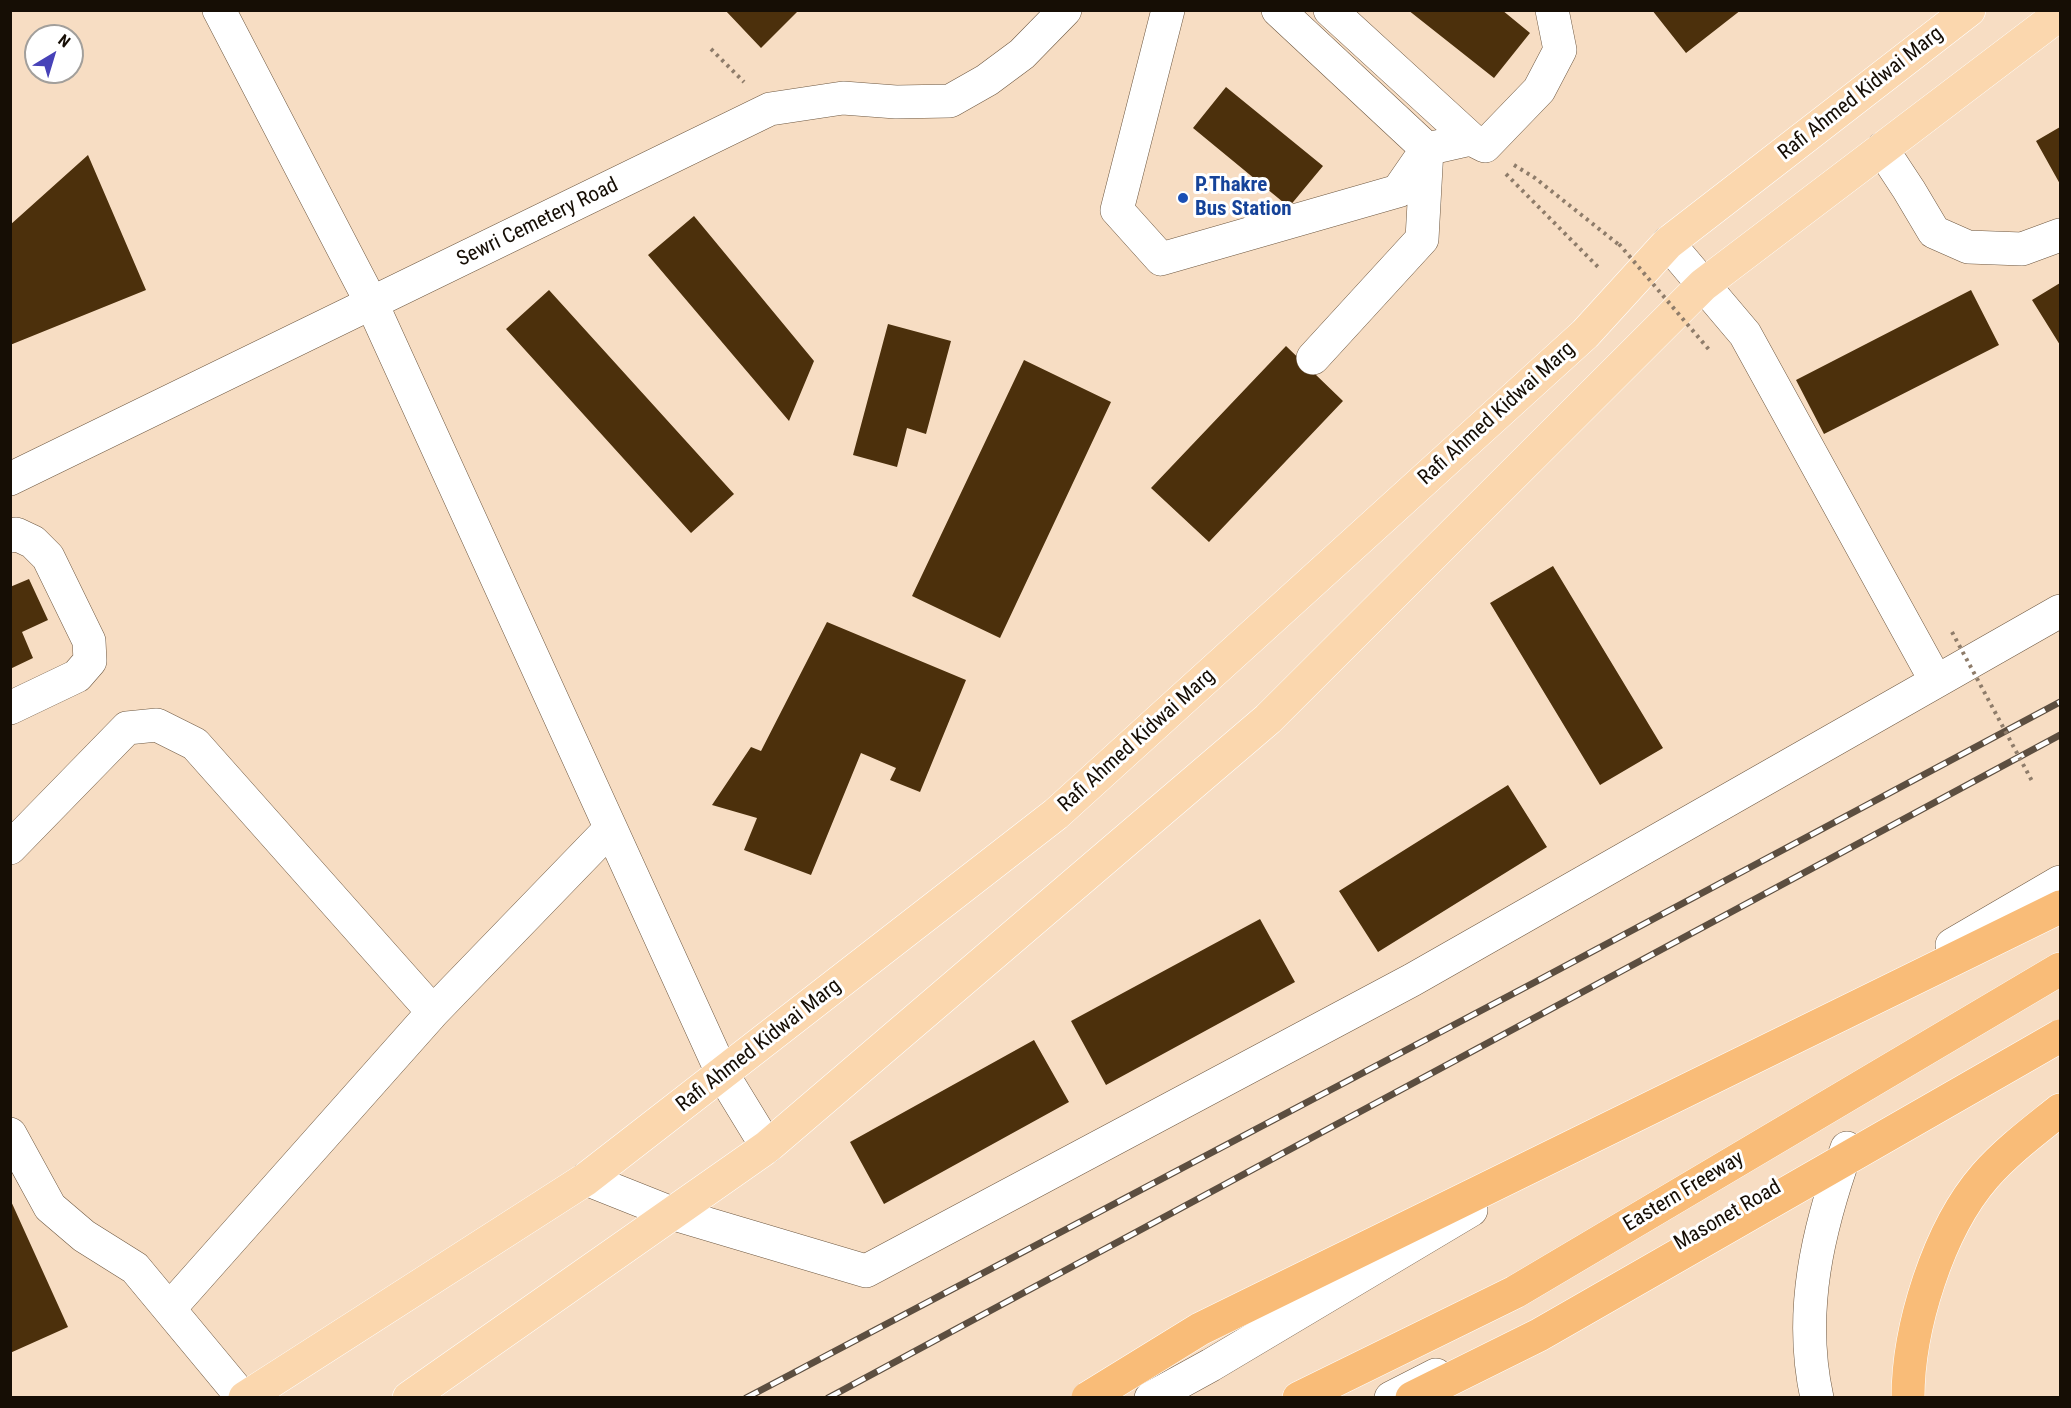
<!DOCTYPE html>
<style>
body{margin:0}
#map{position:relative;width:2071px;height:1408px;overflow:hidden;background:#f7ddc3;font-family:"Roboto Condensed",sans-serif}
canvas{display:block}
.frame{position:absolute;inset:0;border:12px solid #160e05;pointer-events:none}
.north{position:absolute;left:24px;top:24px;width:60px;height:60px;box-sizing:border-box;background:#fff;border:2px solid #a29f9b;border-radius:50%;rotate:38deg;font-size:16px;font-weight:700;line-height:24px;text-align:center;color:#160e05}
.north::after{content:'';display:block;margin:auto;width:21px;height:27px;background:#4742b8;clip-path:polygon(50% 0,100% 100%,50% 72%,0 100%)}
</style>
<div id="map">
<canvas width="2071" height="1408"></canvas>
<div class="frame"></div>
<div class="north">N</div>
</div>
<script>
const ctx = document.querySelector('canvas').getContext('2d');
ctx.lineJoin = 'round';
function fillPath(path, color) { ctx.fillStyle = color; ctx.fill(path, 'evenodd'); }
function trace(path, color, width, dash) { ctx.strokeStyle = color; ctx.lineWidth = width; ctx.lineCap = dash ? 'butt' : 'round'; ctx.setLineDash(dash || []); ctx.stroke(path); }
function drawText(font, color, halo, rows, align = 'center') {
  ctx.font = font + ' "Roboto Condensed",sans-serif'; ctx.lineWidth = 6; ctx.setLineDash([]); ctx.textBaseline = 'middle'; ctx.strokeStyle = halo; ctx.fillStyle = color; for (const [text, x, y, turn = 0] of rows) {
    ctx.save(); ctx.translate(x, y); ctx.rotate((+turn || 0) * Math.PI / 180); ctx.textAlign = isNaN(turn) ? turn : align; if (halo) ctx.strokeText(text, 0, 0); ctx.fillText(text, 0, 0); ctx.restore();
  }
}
const building = new Path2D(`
 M 725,10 L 799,10 L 761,48 Z
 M 1408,10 L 1502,10 L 1530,33 L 1494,78 Z
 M 1652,10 L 1741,10 L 1686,53 Z
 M 1226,87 L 1323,166 L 1289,207 L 1193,128 Z
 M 2060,127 L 2060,184 L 2036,141 Z
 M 88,155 L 146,290 L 10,345 L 10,225 Z
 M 694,216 L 814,361 L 789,421 L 648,255 Z
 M 2060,283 L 2060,345 L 2032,300 Z
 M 549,290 L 734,494 L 691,533 L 506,329 Z
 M 1971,290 L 1999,345 L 1824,434 L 1796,380 Z
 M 888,324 L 951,341 L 926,434 L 907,428 L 897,467 L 853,455 Z
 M 1286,346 L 1343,401 L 1209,542 L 1151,488 Z
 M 1024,360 L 1111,402 L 1000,638 L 912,596 Z
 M 1553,566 L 1663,748 L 1600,785 L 1490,603 Z
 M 29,579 L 48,620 L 22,632 L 33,658 L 10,669 L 10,587 Z
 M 827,622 L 966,680 L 920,792 L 890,780 L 896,768 L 861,753 L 811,875 L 744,850 L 757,818 L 712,805 L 751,747 L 761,751 Z
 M 1508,785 L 1547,847 L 1378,952 L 1339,891 Z
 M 1260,919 L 1295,982 L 1106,1085 L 1071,1021 Z
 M 1034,1040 L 1069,1102 L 884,1204 L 850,1142 Z
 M 10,1199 L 68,1327 L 10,1353 Z`);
const path = new Path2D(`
 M 711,49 L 744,82
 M 1514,165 L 1535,178 L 1618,244
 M 1506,174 L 1598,267`);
const minor = new Path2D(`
 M 219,10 L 372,304 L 723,1075 L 767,1147
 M 1168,10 L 1117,210 L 1161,259 L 1398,191 L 1427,149
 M 1278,10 L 1427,149
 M 1330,10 L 1471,139
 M 1427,149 L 1471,139 L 1485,146 L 1539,90 L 1560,50 L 1552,10
 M 1882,149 L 1909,190 L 1934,232 L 1968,247 L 2022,249 L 2060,235
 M 1668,243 L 1745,334 L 1936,681
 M 1313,358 L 1422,239 L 1427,149
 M 10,479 L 770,109 L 843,98 L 896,102 L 950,101 L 987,80 L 1022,54 L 1065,10
 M 10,536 L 16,534 L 33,542 L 48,557 L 89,641 L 90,661 L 77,676 L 10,708
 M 10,848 L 127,728 L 157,725 L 195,744 L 433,1012
 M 1952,945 L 2060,882
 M 10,1134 L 50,1207 L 84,1236 L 135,1268 L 243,1398
 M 586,1179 L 674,1214 L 866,1271 L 1412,980 L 2060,611
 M 170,1308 L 433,1012 L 610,829
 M 1151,1398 L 1211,1365 L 1471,1210
 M 1391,1398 L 1436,1375
 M 1817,1398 C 1798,1312 1818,1229 1847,1148`);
const major = new Path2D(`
 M 245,1398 L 586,1179 L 1056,814 L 1585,334 L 1668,243 L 1969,10
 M 409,1398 L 767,1147 L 1268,719 L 1703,285 L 2060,14`);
const highway = new Path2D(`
 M 1299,1398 L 1515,1292 L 2060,969
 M 1908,1398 C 1908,1328 1938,1230 1985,1176 C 2007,1151 2034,1131 2060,1110`);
const rail = new Path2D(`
 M 746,1398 L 1539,980 L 2060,702
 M 828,1398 L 2060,735`);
const pathBridge = new Path2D(`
 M 1619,244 L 1711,352
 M 1952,632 L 2032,781`);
const highwayBridge = new Path2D(`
 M 1088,1398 L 1200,1329 L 2060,907
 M 1412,1398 L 1539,1335 L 2060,1036`);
const markers = [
 [1183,198,6,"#1a4fb4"]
];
const streetNames = [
 ["Rafi Ahmed Kidwai Marg",1861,94,-38],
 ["Sewri Cemetery Road",538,223,-26],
 ["Rafi Ahmed Kidwai Marg",1497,414,-42],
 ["Rafi Ahmed Kidwai Marg",1137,741,-42],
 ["Rafi Ahmed Kidwai Marg",759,1046,-38],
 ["Eastern Freeway",1684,1192,-31],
 ["Masonet Road",1728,1216,-30]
];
const transitNames = [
 ["P.Thakre",1195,186],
 ["Bus Station",1195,210]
];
fillPath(building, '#4c300c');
trace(minor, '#6e5841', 34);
trace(major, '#fff', 34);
trace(highway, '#fff', 34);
trace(path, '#8e7c6a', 4, [3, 4.5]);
trace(minor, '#fff', 33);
trace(major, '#fbd7ae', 33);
trace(highway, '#f9bc78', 33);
trace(rail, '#5c4e40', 7);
trace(rail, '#fff', 4.5, [14]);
trace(highwayBridge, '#fff', 34, []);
trace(pathBridge, '#8e7c6a', 4, [3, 4.5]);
trace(highwayBridge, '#f9bc78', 33);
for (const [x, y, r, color] of markers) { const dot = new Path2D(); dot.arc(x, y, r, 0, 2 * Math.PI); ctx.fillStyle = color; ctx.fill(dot); trace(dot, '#fff', 2); }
drawText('21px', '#160e05', '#fff', streetNames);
drawText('bold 21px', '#164399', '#fff', transitNames, 'left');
</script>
